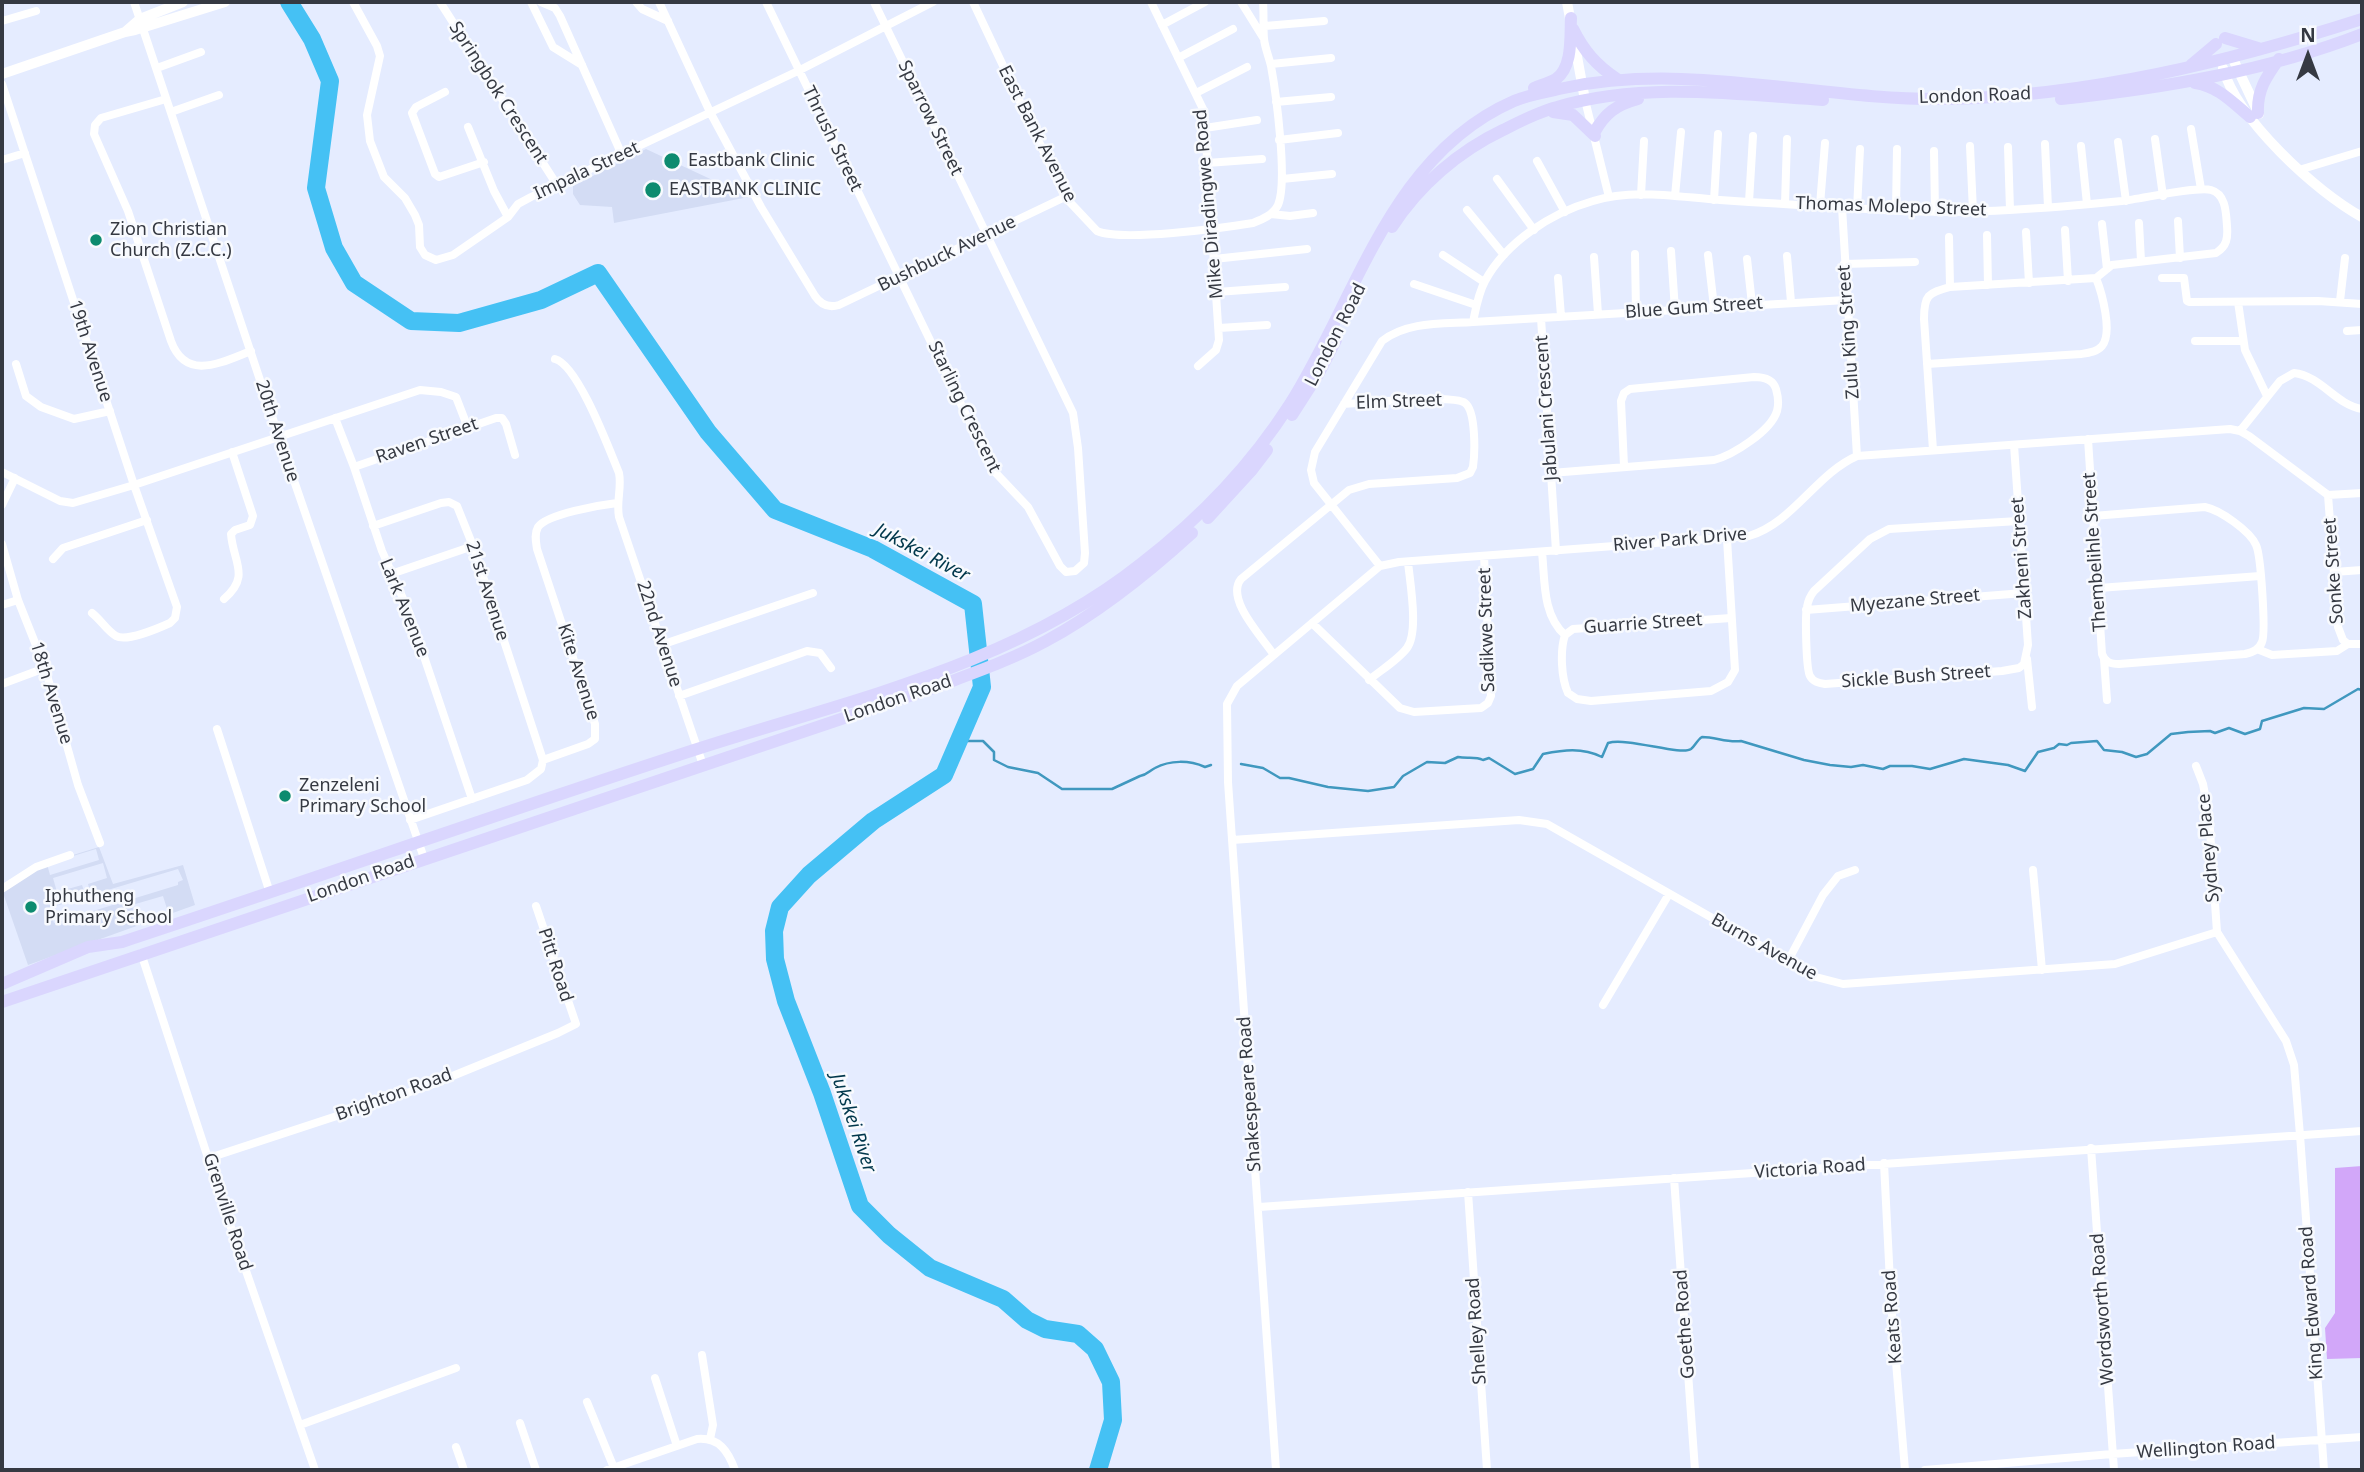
<!DOCTYPE html>
<style>
body{margin:0}
#map{position:relative;width:2364px;height:1472px;overflow:hidden;background:#e5ecff;font-family:"Noto Sans",sans-serif}
canvas{display:block}
.frame{position:absolute;inset:0;border:4px solid #353942;pointer-events:none}
.north{position:absolute;left:2273px;top:21px;width:70px;height:70px;-webkit-text-stroke:5px #f8fafe;paint-order:stroke;rotate:0deg;font-size:19px;font-weight:700;line-height:28px;text-align:center;color:#353942}
.north::after{content:'';display:block;margin:auto;width:24px;height:32px;background:#353942;clip-path:polygon(50% 0,100% 100%,50% 72%,0 100%)}
</style>
<div id="map">
<canvas width="2364" height="1472"></canvas>
<div class="frame"></div>
<div class="north">N</div>
</div>
<script>
const ctx = document.querySelector('canvas').getContext('2d');
ctx.lineJoin = 'round';
function fillPath(path, color) { ctx.fillStyle = color; ctx.fill(path, 'evenodd'); }
function trace(path, color, width, dash) { ctx.strokeStyle = color; ctx.lineWidth = width; ctx.lineCap = dash ? 'butt' : 'round'; ctx.setLineDash(dash || []); ctx.stroke(path); }
function drawText(font, color, halo, rows, align = 'center') {
  ctx.font = font + ' "Noto Sans",sans-serif'; ctx.lineWidth = 5; ctx.setLineDash([]); ctx.textBaseline = 'middle'; ctx.strokeStyle = halo; ctx.fillStyle = color; for (const [text, x, y, turn = 0] of rows) {
    ctx.save(); ctx.translate(x, y); ctx.rotate((+turn || 0) * Math.PI / 180); ctx.textAlign = isNaN(turn) ? turn : align; if (halo) ctx.strokeText(text, 0, 0); ctx.fillText(text, 0, 0); ctx.restore();
  }
}
const built = new Path2D(`
 M 646,149 L 749,197 L 614,223 L 612,207 L 580,205 L 573,194 L 573,186 Z
 M 99,847 L 113,884 L 183,865 L 195,905 L 28,965 L 2,890 L 47,863 ZM 96,849 L 99,860 L 50,875 L 47,864 ZM 103,863 L 107,878 L 88,884 L 91,895 L 178,869 L 183,880 L 178,882 L 178,885 L 54,923 L 49,908 L 86,897 L 82,885 L 57,892 L 53,878 ZM 163,896 L 168,912 L 136,921 L 132,905 Z`);
const green = new Path2D(`
 M 2362,1166 L 2362,1358 L 2327,1359 L 2325,1328 L 2335,1313 L 2335,1168 Z`);
const stream = new Path2D(`
 M 959,741 L 983,741 L 994,752 L 994,760 L 1008,767 L 1038,773 L 1062,789 L 1112,789 L 1140,776 C 1147,775 1149,771 1155,768 C 1170,760 1189,760 1205,767 L 1211,765
 M 1241,764 L 1263,768 L 1280,778 L 1289,778 L 1328,787 L 1368,791 L 1394,787 L 1403,776 L 1427,762 L 1445,763 L 1458,757 C 1467,759 1475,756 1483,760 L 1489,758 L 1515,774 L 1533,769 L 1543,754 C 1563,750 1582,747 1602,757 L 1608,743 C 1627,737 1681,756 1691,749 C 1695,746 1697,740 1702,737 C 1716,737 1727,743 1741,741 L 1804,760 L 1830,765 L 1851,767 L 1863,765 L 1883,769 L 1890,766 L 1912,766 L 1930,769 L 1964,759 L 2008,765 L 2025,771 L 2038,752 L 2054,748 L 2059,744 L 2067,745 L 2071,743 L 2097,741 L 2104,750 L 2122,752 L 2136,757 L 2147,754 L 2171,734 L 2188,732 L 2210,731 L 2215,733 L 2229,728 L 2245,734 L 2260,729 L 2262,721 L 2304,708 L 2324,709 L 2358,689 L 2362,690`);
const river = new Path2D(`
 M 289,2 L 312,39 L 330,81 L 316,188 L 334,248 L 354,283 L 411,321 L 459,323 L 541,300 L 598,273 L 708,432 L 775,510 L 873,549 L 973,604 L 982,687 L 944,775 L 873,821 L 809,875 L 780,907 L 774,931 L 775,959 L 786,1001 L 822,1093 L 860,1206 L 889,1235 L 930,1268 L 1003,1299 L 1027,1320 L 1045,1329 L 1078,1334 L 1095,1349 L 1111,1382 L 1113,1420 L 1098,1470`);
const street = new Path2D(`
 M 134,2 L 279,437 L 424,858
 M 353,2 L 377,46 L 380,56 L 367,115 L 370,141 L 384,177 L 405,198 L 415,215 L 419,225 L 420,247 L 425,255 L 436,260 L 453,255 L 508,217 L 518,204 L 531,197 L 798,71 L 933,2
 M 440,2 L 557,185
 M 531,2 L 553,47 L 582,65
 M 541,2 L 555,8 L 560,16 L 622,155
 M 636,2 L 642,9 L 668,21
 M 659,2 L 710,112 L 761,207 L 815,296 C 821,305 829,308 839,305 L 1065,197
 M 766,2 L 993,470 L 1028,507 L 1060,566 L 1066,572 L 1075,571 L 1084,563 L 1085,553 L 1078,448 L 1073,413 L 874,2
 M 973,2 L 1065,197 L 1097,231 C 1122,242 1222,228 1253,223 C 1263,219 1273,215 1278,205 C 1288,182 1276,93 1271,66 C 1269,57 1265,48 1264,39 C 1263,27 1264,14 1263,2
 M 1151,2 L 1204,111 L 1219,340 L 1216,350 L 1198,366
 M 1241,2 L 1264,39
 M 2,21 L 36,11
 M 1162,25 L 1205,2
 M 1265,26 L 1324,21
 M 1178,58 L 1233,29
 M 1271,64 L 1331,58
 M 157,68 L 201,52
 M 2,84 L 134,485 L 177,607 L 175,618 L 170,623 C 159,628 126,642 116,636 C 107,631 101,620 92,613
 M 445,92 L 416,107 L 412,113 L 435,174 L 439,177 L 484,162
 M 1196,93 L 1247,67
 M 166,99 L 101,118 L 95,125 L 94,134 L 128,211 L 171,341 C 186,382 222,362 251,351
 M 1585,100 L 1609,197
 M 1276,102 L 1331,97
 M 171,112 L 219,95
 M 468,127 L 494,191 L 508,217
 M 1205,128 L 1257,120
 M 2191,129 L 2201,189
 M 2155,139 L 2163,196
 M 1279,140 L 1338,133
 M 2118,142 L 2126,201
 M 2045,144 L 2048,207
 M 1970,146 L 1973,211
 M 2081,146 L 2087,204
 M 2008,147 L 2010,210
 M 1934,151 L 1935,212
 M 2,160 L 25,153
 M 1537,161 L 1565,212
 M 1207,163 L 1262,159
 M 2299,170 L 2362,151
 M 1282,179 L 1332,174
 M 1497,179 L 1534,230
 M 1641,195 L 1644,141
 M 1675,196 L 1681,132
 M 1714,200 L 1718,134
 M 1749,202 L 1753,136
 M 1785,204 L 1787,139
 M 1820,205 L 1825,143
 M 1842,207 L 1857,456
 M 1857,209 L 1860,149
 M 1467,210 L 1504,255
 M 1896,210 L 1897,149
 M 1271,214 L 1290,216 L 1313,213
 M 2178,221 L 2180,258
 M 2139,223 L 2141,261
 M 2102,224 L 2107,269
 M 2065,230 L 2068,281
 M 2026,232 L 2029,283
 M 1987,235 L 1988,285
 M 1949,237 L 1950,287
 M 1671,251 L 1675,310
 M 1635,254 L 1636,312
 M 1443,255 L 1484,282
 M 1708,255 L 1714,307
 M 1787,256 L 1791,302
 M 1594,257 L 1598,314
 M 1214,259 L 1307,249
 M 1747,259 L 1752,304
 M 1844,264 L 1915,262
 M 1558,278 L 1561,316
 M 2162,278 L 2184,278 L 2187,301 L 2189,302 L 2318,301 L 2362,304
 M 1414,284 L 1476,305
 M 1217,292 L 1285,287
 M 2340,301 L 2345,258
 M 2238,302 L 2245,350 L 2267,396
 M 1541,318 L 1556,551
 M 1473,322 C 1476,308 1478,294 1485,281 C 1506,242 1551,213 1593,201 C 1633,188 1678,197 1720,200 C 1781,204 1843,208 1905,211 C 1977,214 2050,208 2122,201 C 2141,199 2197,186 2211,190 C 2226,194 2226,213 2227,226 C 2228,238 2227,246 2216,253 L 2112,265 L 2096,278
 M 1219,328 L 1267,325
 M 2347,331 L 2362,330
 M 2195,341 L 2243,341
 M 555,359 C 578,365 609,449 619,473 C 622,488 616,501 619,517 L 703,765
 M 16,364 L 26,396 L 41,407 L 74,419 L 110,411
 M 1927,364 L 2081,354 C 2088,353 2097,352 2102,346 C 2113,333 2102,293 2096,278 L 1950,287 C 1928,293 1924,295 1924,319 L 1933,450
 M 335,418 L 354,467 L 382,551 L 409,612 L 472,799
 M 2240,431 L 2280,381 L 2294,373 C 2321,376 2336,405 2362,409
 M 2088,439 L 2102,654 C 2105,662 2110,664 2119,664 L 2245,654 C 2253,652 2259,650 2262,642 C 2266,633 2261,555 2256,545 C 2250,531 2220,510 2205,507 L 2093,516
 M 2014,445 L 2028,645 L 2024,664 L 2019,668 L 2002,671 L 1825,684 C 1819,683 1813,682 1810,676 C 1806,669 1805,615 1807,607 C 1808,601 1810,596 1814,591 L 1870,539 L 1889,529 L 2018,521
 M 354,467 L 496,418 L 502,418 L 506,424 L 515,455
 M 2,472 L 60,501 L 73,503 L 134,485 L 420,390 L 441,392 L 456,397 L 468,428
 M 1551,473 L 1714,460 C 1733,455 1771,431 1777,411 C 1779,404 1778,396 1776,389 C 1773,379 1764,377 1754,377 L 1630,389 L 1624,393 L 1621,401 L 1624,466
 M 2328,495 L 2338,627 L 2343,640 L 2348,644
 M 2,505 L 15,478
 M 373,526 L 441,503 L 449,502 L 457,506 L 473,546 L 543,760
 M 1727,539 L 1735,670 L 1728,682 L 1711,691 L 1591,701 L 1577,699 L 1568,693 C 1561,678 1560,650 1565,635 L 1573,629 L 1731,618
 M 2,544 L 18,600 L 45,668 L 78,785 L 100,843
 M 1542,552 C 1545,579 1542,615 1565,635
 M 53,559 L 63,548 L 147,520
 M 1380,566 L 1314,483 L 1311,470 L 1315,452 L 1382,341 C 1407,321 1444,324 1473,322 L 1846,300
 M 2334,572 L 2362,570
 M 391,574 L 473,546
 M 2099,588 L 2260,576
 M 224,599 C 251,576 233,562 231,534 L 235,530 L 250,525 L 253,516 L 232,452
 M 2,605 L 18,600
 M 1806,610 L 2024,593
 M 1312,623 L 1400,708 L 1414,712 L 1481,708 L 1488,703 L 1491,696 L 1484,556
 M 2348,644 L 2362,644
 M 661,645 L 813,593
 M 2257,649 L 2272,655 L 2337,651 L 2348,644
 M 1274,655 C 1262,637 1225,599 1241,579 L 1349,490 L 1369,484 L 1457,478 L 1470,473 L 1473,467 C 1475,453 1476,411 1465,403 C 1453,394 1363,403 1344,404
 M 2027,659 L 2032,707
 M 2104,659 L 2107,700
 M 1369,680 C 1381,670 1398,660 1407,648 C 1419,632 1410,583 1408,562
 M 2,684 L 45,668
 M 679,696 L 807,651 L 820,653 L 831,668
 M 217,729 L 270,893
 M 2196,766 L 2203,784 L 2209,816 L 2217,932 L 2286,1041 L 2294,1065 L 2300,1135 L 2324,1470
 M 410,820 L 527,780 L 541,769 L 543,760 L 588,744 L 595,739 L 595,724 L 537,549 C 536,542 534,534 538,527 C 547,514 600,505 617,503
 M 1232,840 L 1519,820 L 1547,824 L 1816,977 L 1843,984 L 2115,964 L 2217,932
 M 2033,870 L 2042,970
 M 2,889 L 36,867 L 70,855
 M 141,953 L 227,1216 L 315,1470
 M 1788,961 L 1823,895 L 1838,876 L 1855,870
 M 1603,1005 L 1669,894
 M 2091,1148 L 2114,1470
 M 209,1158 L 428,1086 L 558,1033 L 576,1024 L 536,906
 M 1884,1163 L 1891,1302 L 1905,1470
 M 1674,1178 L 1695,1470
 M 1468,1192 L 1487,1470
 M 1259,1207 L 2362,1131
 M 702,1355 L 713,1425 L 710,1439
 M 655,1378 L 677,1446
 M 587,1402 L 614,1468
 M 520,1423 L 536,1470
 M 300,1425 L 456,1368
 M 456,1447 L 464,1470
 M 607,1470 L 697,1439 C 719,1437 728,1451 735,1470
 M 1276,1470 L 1228,782 L 1227,704 L 1237,686 L 1380,566 L 1399,562 L 1749,536 C 1793,523 1816,474 1857,456 L 2230,429 L 2240,431 L 2249,436 L 2328,495 L 2362,493
 M 1925,1470 L 2112,1454 L 2362,1437`);
const secondary = new Path2D(`
 M 1567,2 L 1585,100
 M 125,32 L 140,19 L 183,2
 M 2232,57 L 2259,114
 M 2223,68 C 2237,119 2316,192 2362,217
 M 2,74 L 125,32 L 135,30 L 225,2`);
const primary = new Path2D(`
 M 1573,29 C 1584,51 1596,65 1617,79
 M 2225,38 L 2258,48
 M 2191,65 L 2216,44
 M 2195,83 C 2218,86 2233,103 2250,117
 M 1534,88 C 1541,85 1549,83 1556,79 C 1573,67 1570,36 1571,18
 M 2061,99 C 2163,88 2267,71 2362,34
 M 1553,112 L 1573,115 L 1595,136
 M 2258,113 C 2257,90 2266,77 2279,59
 M 1594,133 C 1605,113 1616,105 1638,99
 M 1392,227 C 1419,185 1459,151 1503,130 C 1521,121 1538,112 1557,107 C 1643,82 1734,94 1823,100
 M 1292,415 L 1319,373 L 1336,340
 M 1208,518 L 1251,471 L 1267,450
 M 2,984 L 88,947 L 122,942 C 313,879 503,812 694,750 C 848,700 1013,666 1142,563 C 1199,519 1251,465 1290,404 C 1357,298 1390,155 1514,101 C 1530,94 1547,92 1564,88 C 1691,61 1819,101 1947,99 C 2089,96 2228,62 2362,19
 M 2,1002 L 936,687 C 973,673 1011,660 1046,641 C 1100,612 1147,574 1192,533`);
const markers = [
 [672,161,9,"#0d8b6f"],
 [653,190,9,"#0d8b6f"],
 [96,240,7,"#0d8b6f"],
 [285,796,7,"#0d8b6f"],
 [31,907,7,"#0d8b6f"]
];
const streetNames = [
 ["Springbok Crescent",498,93,57],
 ["London Road",1975,96,-2],
 ["Sparrow Street",930,118,64],
 ["East Bank Avenue",1037,134,63],
 ["Thrush Street",832,139,64],
 ["Impala Street",587,171,-25],
 ["Mike Diradingwe Road",1209,204,-95],
 ["Thomas Molepo Street",1891,207,2],
 ["Bushbuck Avenue",947,254,-26],
 ["Blue Gum Street",1694,308,-4],
 ["Zulu King Street",1849,332,-94],
 ["London Road",1336,335,-63],
 ["19th Avenue",90,351,72],
 ["Elm Street",1399,402,-2],
 ["Starling Crescent",964,407,64],
 ["Jabulani Crescent",1547,408,-94],
 ["20th Avenue",277,431,72],
 ["Raven Street",427,441,-19],
 ["River Park Drive",1680,540,-5],
 ["Thembelihle Street",2095,552,-94],
 ["Zakheni Street",2022,558,-94],
 ["Sonke Street",2334,571,-94],
 ["21st Avenue",487,591,72],
 ["Myezane Street",1915,601,-5],
 ["Lark Avenue",404,608,68],
 ["Guarrie Street",1643,624,-4],
 ["Sadikwe Street",1487,630,-92],
 ["22nd Avenue",659,634,72],
 ["Kite Avenue",578,672,72],
 ["Sickle Bush Street",1916,677,-4],
 ["18th Avenue",51,693,73],
 ["London Road",898,699,-19],
 ["Sydney Place",2209,848,-95],
 ["London Road",361,879,-19],
 ["Burns Avenue",1764,947,29],
 ["Pitt Road",555,965,72],
 ["Shakespeare Road",1250,1094,-94],
 ["Brighton Road",394,1095,-20],
 ["Victoria Road",1810,1169,-4],
 ["Grenville Road",227,1212,72],
 ["King Edward Road",2312,1303,-94],
 ["Wordsworth Road",2103,1309,-94],
 ["Keats Road",1893,1317,-94],
 ["Goethe Road",1685,1324,-94],
 ["Shelley Road",1477,1331,-94],
 ["Wellington Road",2206,1448,-4]
];
const poiNames = [
 ["Eastbank Clinic",688,161],
 ["EASTBANK CLINIC",669,190],
 ["Zion Christian",110,230],
 ["Church (Z.C.C.)",110,251],
 ["Zenzeleni",299,786],
 ["Primary School",299,807],
 ["Iphutheng",45,897],
 ["Primary School",45,918]
];
const waterNames = [
 ["Jukskei River",922,553,28],
 ["Jukskei River",853,1123,71]
];
fillPath(built, '#d3dcf4');
fillPath(green, '#d2a7f9');
trace(stream, '#4098bf', 2.5);
trace(river, '#45c1f4', 18);
trace(street, '#fff', 8);
trace(secondary, '#fff', 10);
trace(primary, '#dad6fe', 12);
for (const [x, y, r, color] of markers) { const dot = new Path2D(); dot.arc(x, y, r, 0, 2 * Math.PI); ctx.fillStyle = color; ctx.fill(dot); trace(dot, '#f8fafe', 2.5); }
drawText('18px', '#353942', '#f8fafe', streetNames);
drawText('18px', '#353942', '#f8fafe', poiNames, 'left');
drawText('italic 19px', '#00374b', '#f8fafe', waterNames);
</script>
